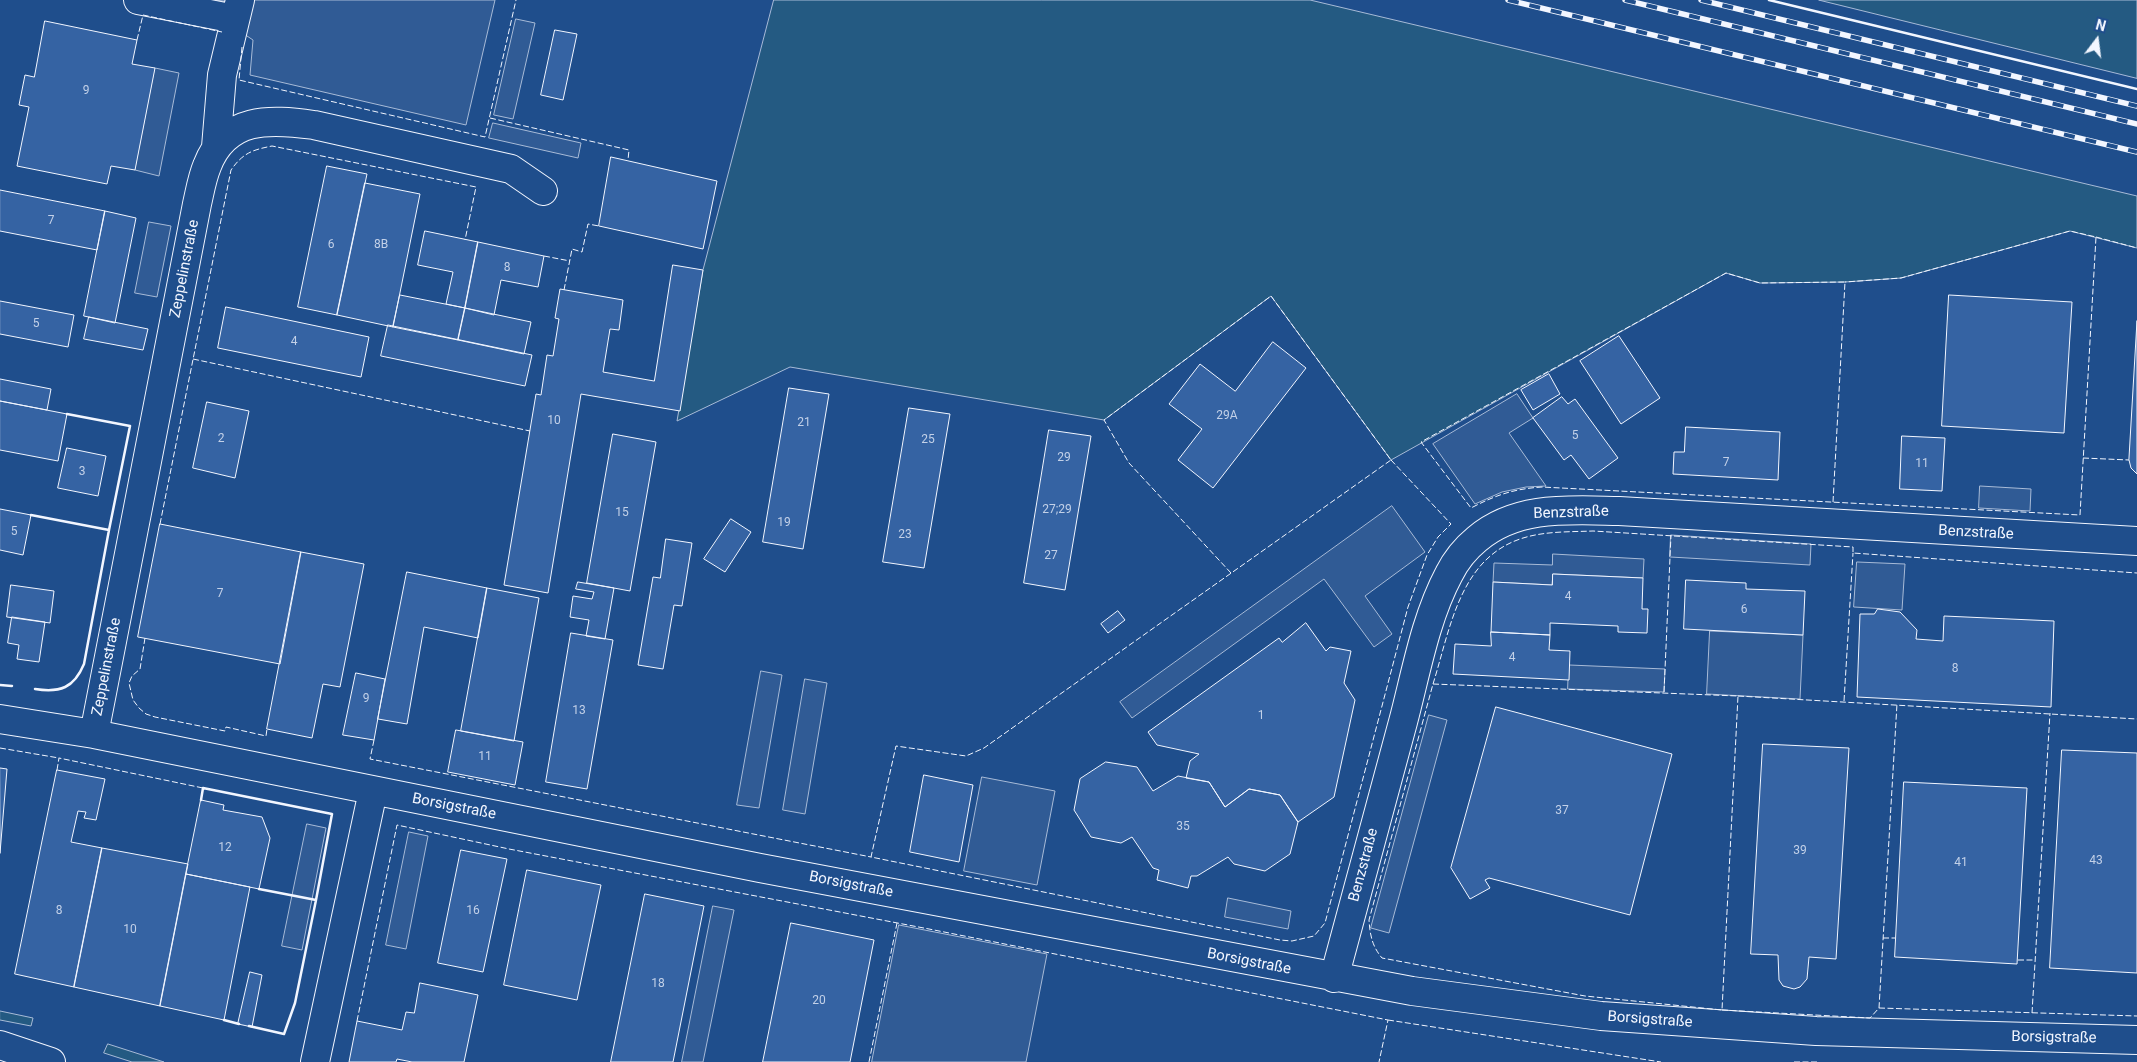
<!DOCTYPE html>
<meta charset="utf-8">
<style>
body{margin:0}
#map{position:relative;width:2137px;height:1062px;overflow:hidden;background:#1f4e8c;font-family:Roboto,sans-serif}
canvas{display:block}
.north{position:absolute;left:2072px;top:15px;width:50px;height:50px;-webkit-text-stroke:4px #1f4e8c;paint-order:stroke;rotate:15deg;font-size:14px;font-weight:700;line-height:20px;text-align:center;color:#f2f6ff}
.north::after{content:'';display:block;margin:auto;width:18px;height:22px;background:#f2f6ff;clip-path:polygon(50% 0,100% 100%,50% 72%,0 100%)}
</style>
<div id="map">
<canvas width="2137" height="1062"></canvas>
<div class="north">N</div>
</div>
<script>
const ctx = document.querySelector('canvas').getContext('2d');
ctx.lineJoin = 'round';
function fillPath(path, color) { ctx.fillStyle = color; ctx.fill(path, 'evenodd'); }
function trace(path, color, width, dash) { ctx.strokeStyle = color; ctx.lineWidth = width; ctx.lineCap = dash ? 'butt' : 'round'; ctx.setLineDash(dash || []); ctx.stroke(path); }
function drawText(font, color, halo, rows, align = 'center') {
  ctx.font = font + ' Roboto,sans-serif'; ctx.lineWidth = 4; ctx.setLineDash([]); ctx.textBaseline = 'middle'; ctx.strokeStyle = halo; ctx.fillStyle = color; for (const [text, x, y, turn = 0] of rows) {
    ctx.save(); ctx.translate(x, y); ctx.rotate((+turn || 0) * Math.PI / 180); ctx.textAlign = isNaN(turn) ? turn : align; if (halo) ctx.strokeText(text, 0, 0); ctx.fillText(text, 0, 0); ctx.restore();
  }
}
const green = new Path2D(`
 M 774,0 L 1310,0 L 2137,196 L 2137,248 L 2070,231 L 1901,278 L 1845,282 L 1760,283 L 1726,273 L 1391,460 L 1271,296 L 1104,420 L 790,367 L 677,421 L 703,270 Z
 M 1819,0 L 2137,0 L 2137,78 Z
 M 0,1011 L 33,1018 L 31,1026 L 0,1020 Z
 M 108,1044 L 164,1062 L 132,1062 L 104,1053 Z`);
const parking = new Path2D(`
 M 217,0 L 495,0 L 466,125 L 250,75 L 253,40 L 244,34 L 250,7 Z
 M 516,19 L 535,23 L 513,119 L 494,115 Z
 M 155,68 L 179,73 L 159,176 L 135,170 Z
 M 493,123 L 581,143 L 578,158 L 489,138 Z
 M 149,222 L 171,226 L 157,297 L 135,293 Z
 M 1517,394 L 1533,418 L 1509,433 L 1546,486 L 1526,487 L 1502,492 L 1475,504 L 1433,444 Z
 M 1980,486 L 2031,489 L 2030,511 L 1979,508 Z
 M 1392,506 L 1425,552 L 1365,596 L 1392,634 L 1374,647 L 1324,579 L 1132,718 L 1120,702 Z
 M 1671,535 L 1811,544 L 1810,565 L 1670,557 Z
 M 1553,554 L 1644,559 L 1643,578 L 1553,574 L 1552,585 L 1493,582 L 1494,563 L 1552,565 Z
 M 1857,562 L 1905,564 L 1902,610 L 1854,607 Z
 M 1710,631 L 1803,635 L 1800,699 L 1707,694 Z
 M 1569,665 L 1665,669 L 1664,692 L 1568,689 Z
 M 761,671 L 782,675 L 759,808 L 737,805 Z
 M 805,679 L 827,683 L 805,814 L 783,810 Z
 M 1429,715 L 1447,720 L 1389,933 L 1371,928 Z
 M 982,777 L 1055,791 L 1037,885 L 964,871 Z
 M 307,824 L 326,828 L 302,950 L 282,946 Z
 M 409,832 L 428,836 L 406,949 L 386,945 Z
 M 1228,898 L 1291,911 L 1288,929 L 1225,917 Z
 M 713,906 L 734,910 L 703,1062 L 682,1062 Z
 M 899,925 L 1047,954 L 1026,1062 L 872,1062 Z`);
const building = new Path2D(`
 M 45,21 L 137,40 L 132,64 L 155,68 L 135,170 L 111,166 L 107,184 L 17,166 L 29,107 L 19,105 L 25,75 L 34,77 Z
 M 555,30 L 577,34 L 563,100 L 541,95 Z
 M 611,157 L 717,181 L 703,249 L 599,226 Z
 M 327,166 L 367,174 L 337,315 L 298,307 Z
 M 365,183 L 420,194 L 393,327 L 337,315 Z
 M 0,190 L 105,211 L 97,250 L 0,231 Z
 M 105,211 L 136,218 L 115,323 L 84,316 Z
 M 425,231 L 478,242 L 465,308 L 446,304 L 453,272 L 418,265 Z
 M 478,242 L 544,256 L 538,287 L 501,280 L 494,315 L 465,308 Z
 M 673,265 L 703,270 L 680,411 L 581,394 L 548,593 L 504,585 L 536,394 L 541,395 L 547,355 L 553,356 L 559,319 L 555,318 L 560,289 L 623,300 L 619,330 L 610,329 L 603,372 L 654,381 Z
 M 400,295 L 465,308 L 458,340 L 393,327 Z
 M 1949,295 L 2072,302 L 2064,433 L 1942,426 Z
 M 0,301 L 74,315 L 68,347 L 0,334 Z
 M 226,307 L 369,337 L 361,377 L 218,348 Z
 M 465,308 L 531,322 L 524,354 L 458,340 Z
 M 89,317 L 148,329 L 143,350 L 84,339 Z
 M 2137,321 L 2137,474 L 2131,468 L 2129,460 Z
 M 388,325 L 532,355 L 525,386 L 381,356 Z
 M 1619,336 L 1660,398 L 1621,424 L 1580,361 Z
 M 1273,342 L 1306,368 L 1213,488 L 1178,460 L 1202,429 L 1169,404 L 1200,364 L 1235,391 Z
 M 1549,374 L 1560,394 L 1533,410 L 1521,390 Z
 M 0,379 L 51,389 L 47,410 L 0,401 Z
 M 789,388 L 829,394 L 803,549 L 763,542 Z
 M 1562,397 L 1568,404 L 1575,399 L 1618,458 L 1589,479 L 1571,455 L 1564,460 L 1533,418 Z
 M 0,401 L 67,414 L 58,461 L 0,450 Z
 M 207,402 L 249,411 L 235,478 L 193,468 Z
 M 909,408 L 950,414 L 924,568 L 883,562 Z
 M 1686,427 L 1780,432 L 1778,480 L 1673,474 L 1674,452 L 1684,452 Z
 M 1049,430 L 1091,436 L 1065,590 L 1024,583 Z
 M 613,434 L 656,442 L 630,591 L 587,583 Z
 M 1902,436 L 1945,438 L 1942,491 L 1900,489 Z
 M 67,448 L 106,456 L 98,496 L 58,488 Z
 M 0,509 L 31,515 L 23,555 L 0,550 Z
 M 731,519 L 751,532 L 725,572 L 704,559 Z
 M 160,524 L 301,552 L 280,664 L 138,637 Z
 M 666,539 L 692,543 L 682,606 L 674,605 L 663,669 L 638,665 L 653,577 L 660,578 Z
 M 301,552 L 364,564 L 340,687 L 323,684 L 312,738 L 267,729 Z
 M 407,572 L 487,588 L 478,638 L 424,627 L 407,724 L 378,719 Z
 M 1553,574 L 1643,578 L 1642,609 L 1648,609 L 1647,633 L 1618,632 L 1618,626 L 1550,623 L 1550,635 L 1491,632 L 1493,582 L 1552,585 Z
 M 1686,580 L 1746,583 L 1746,589 L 1805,591 L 1803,635 L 1684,629 Z
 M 578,582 L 614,588 L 605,639 L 586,636 L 589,620 L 570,617 L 573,596 L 592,599 L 594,592 L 576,589 Z
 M 11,585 L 54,591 L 50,623 L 7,617 Z
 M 487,588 L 539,598 L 514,741 L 461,731 Z
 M 1878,609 L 1900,612 L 1917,630 L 1916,639 L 1943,641 L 1944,616 L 2054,621 L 2051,707 L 1857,697 L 1860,614 L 1874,614 Z
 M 1118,611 L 1125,620 L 1108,633 L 1101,624 Z
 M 12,617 L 45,622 L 39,662 L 17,659 L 19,645 L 8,643 Z
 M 1306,623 L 1326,651 L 1330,647 L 1351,651 L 1344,683 L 1355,700 L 1334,797 L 1298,822 L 1280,795 L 1249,789 L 1225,807 L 1209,782 L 1186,778 L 1190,761 L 1199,754 L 1157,745 L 1148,732 L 1279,638 L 1282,642 Z
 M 1491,632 L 1550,635 L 1549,650 L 1570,651 L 1569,680 L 1453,674 L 1455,644 L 1491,646 Z
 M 571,633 L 613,640 L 587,789 L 546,782 Z
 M 356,673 L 385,679 L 374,740 L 343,735 Z
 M 1496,707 L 1672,754 L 1630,915 L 1489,878 L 1485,880 L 1490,888 L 1470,899 L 1451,868 Z
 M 456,730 L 523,742 L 515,785 L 448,772 Z
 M 1763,744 L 1849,748 L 1836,959 L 1809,957 L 1807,979 L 1800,987 L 1794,989 L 1783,986 L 1779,980 L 1778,955 L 1751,954 Z
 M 2062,750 L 2137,753 L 2137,973 L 2050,968 Z
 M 1106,762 L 1137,767 L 1153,791 L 1178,776 L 1209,782 L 1225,807 L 1249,789 L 1280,795 L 1298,822 L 1290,854 L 1265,871 L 1234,864 L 1228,857 L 1197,876 L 1191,876 L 1188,888 L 1157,880 L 1159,870 L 1153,868 L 1132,837 L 1121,843 L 1091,837 L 1074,810 L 1080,779 Z
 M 0,768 L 7,769 L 0,853 Z
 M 57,770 L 105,779 L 96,820 L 84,818 L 86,812 L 78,811 L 71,842 L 102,848 L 74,987 L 15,974 Z
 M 924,775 L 973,785 L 959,862 L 910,852 Z
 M 1904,782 L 2027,788 L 2017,964 L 1895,957 Z
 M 201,800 L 224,805 L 223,810 L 262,817 L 270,838 L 259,889 L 186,874 Z
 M 102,848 L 188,864 L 160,1006 L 74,987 Z
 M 461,850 L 507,859 L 483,972 L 438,963 Z
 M 527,870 L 601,885 L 577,1000 L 504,985 Z
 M 186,874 L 250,887 L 224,1020 L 160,1006 Z
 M 645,894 L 704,906 L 673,1062 L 611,1062 Z
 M 791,923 L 874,940 L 850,1062 L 763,1062 Z
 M 250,972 L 262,975 L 252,1027 L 238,1024 Z
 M 420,983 L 478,995 L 464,1062 L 412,1062 L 397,1059 L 396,1062 L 349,1062 L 357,1021 L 402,1030 L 406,1012 L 414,1013 Z`);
const minor = new Path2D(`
 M 138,0 L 235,19
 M 216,147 L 222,75 L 240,0
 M 0,719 L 94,734 L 760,868 L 1412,991 L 1601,1016 L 1816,1031 L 2137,1040
 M 94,734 L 197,204 C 200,191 202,178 207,166 C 226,116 270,119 314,125 L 511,169 L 543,191
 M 1334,978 C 1357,893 1380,807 1403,722 C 1416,673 1425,619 1449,574 C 1456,560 1466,548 1477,539 C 1517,505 1570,510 1619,511 L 2137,541
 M 315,1062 L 373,791`);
const major = new Path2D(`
 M 0,1045 L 51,1062`);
const rail = new Path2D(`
 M 1508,0 L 2137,152
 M 1625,0 L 2137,124
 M 1701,0 L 2137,106`);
const fence = new Path2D(`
 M 137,40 L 143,15 L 222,32
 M 242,47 L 239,80 L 485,137 L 516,0
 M 490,118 L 629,150 L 628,160
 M 2096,237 L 2137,248
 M 544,256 L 570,261
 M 564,290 L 572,249 L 582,252 L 588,224 L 599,226
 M 193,359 L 530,431
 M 2083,458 L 2129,460
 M 1391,460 L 1451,524 L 1438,537 L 1427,555 L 1408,607 L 1325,923 L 1314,936 L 1292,941 L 1280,940 L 871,857 L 896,746 L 966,756 L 984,748 Z
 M 1833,502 L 1845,282 L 1760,283 L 1726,273 L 1421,442 L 1471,508 C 1496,495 1513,489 1542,487 L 2080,515 L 2096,237 L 2070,231 L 1901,278 L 1845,282
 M 160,524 L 231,170 C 243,153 252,150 272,146 L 476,187 L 465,240
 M 1231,573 L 1129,463 L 1104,420 L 1271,296 L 1391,460
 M 145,638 L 140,669 L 132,676 L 129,683 L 133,700 L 139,708 L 146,714 L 155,717 L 225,731 L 226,727 L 266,736 L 267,729
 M 1433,684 L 1738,696 L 1722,1010 L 1585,996 L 1382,958 C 1372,946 1370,935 1369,920 Z
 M 1433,684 C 1450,630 1459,560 1520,539 C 1543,531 1569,532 1593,531 L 1853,547 L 1853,553 L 2137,573
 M 1664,692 L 1671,535
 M 1738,696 L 2137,719
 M 1844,701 L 1853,553
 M 374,740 L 370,759 L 871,857
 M 0,748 L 59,758
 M 57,770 L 59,758 L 203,788
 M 1883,938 L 1895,938
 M 2018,960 L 2035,960
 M 1879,1008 L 2137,1016
 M 1722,1010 L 1870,1018 L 1879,1008 L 1897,704
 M 2032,1013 L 2050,713
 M 1388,1020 L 1661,1062
 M 357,1021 L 397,825 L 509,849 L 929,929 L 1388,1020 L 1379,1062
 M 869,1062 L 897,923
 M 1794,1062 L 1819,1062`);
const wall = new Path2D(`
 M 1769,0 L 2137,89
 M 67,414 L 130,426 L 109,530
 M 31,515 L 109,530 L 84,664 C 74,688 60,693 35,689
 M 0,685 L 12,686
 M 201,800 L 203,788 L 332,814 L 316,900 L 259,889
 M 224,1020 L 239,1024
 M 249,1026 L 284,1034 L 295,1003 L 316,900`);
const numberNames = [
 ["9",86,91],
 ["7",51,221],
 ["6",331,245],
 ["8B",381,245],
 ["8",507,268],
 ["5",36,324],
 ["4",294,342],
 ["29A",1227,416],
 ["10",554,421],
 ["21",804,423],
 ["5",1575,436],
 ["2",221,439],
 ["25",928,440],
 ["29",1064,458],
 ["7",1726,463],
 ["11",1922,464],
 ["3",82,472],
 ["27;29",1057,510],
 ["15",622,513],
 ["19",784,523],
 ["5",14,532],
 ["23",905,535],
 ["27",1051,556],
 ["7",220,594],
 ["4",1568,597],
 ["6",1744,610],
 ["4",1512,658],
 ["8",1955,669],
 ["9",366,699],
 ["13",579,711],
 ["1",1261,716],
 ["11",485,757],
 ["37",1562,811],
 ["35",1183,827],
 ["12",225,848],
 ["39",1800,851],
 ["43",2096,861],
 ["41",1961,863],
 ["8",59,911],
 ["16",473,911],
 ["10",130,930],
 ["18",658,984],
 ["20",819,1001]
];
const streetNames = [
 ["Zeppelinstraße",185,269,-79],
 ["Benzstraße",1571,513,-2],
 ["Benzstraße",1976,533,3],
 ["Zeppelinstraße",107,667,-79],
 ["Borsigstraße",454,807,11],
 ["Benzstraße",1364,865,-75],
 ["Borsigstraße",851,885,11],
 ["Borsigstraße",1249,962,11],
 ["Borsigstraße",1650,1020,4],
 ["Borsigstraße",2054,1038,1]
];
fillPath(green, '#245a82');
trace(green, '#a8bbd7', 1);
fillPath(parking, '#305b95');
trace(parking, '#a8bbd7', 1);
fillPath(building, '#3563a3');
trace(building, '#f2f6ff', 1);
trace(minor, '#f2f6ff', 30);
trace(major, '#f2f6ff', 30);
trace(minor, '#1f4e8c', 28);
trace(major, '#1f4e8c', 28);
trace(rail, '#f2f6ff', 5.5);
trace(rail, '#1f4e8c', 4, [11]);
trace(fence, '#f2f6ff', 1, [6, 2.5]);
trace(wall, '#f2f6ff', 2.5);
drawText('12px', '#c3d1e8', null, numberNames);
drawText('15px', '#f2f6ff', '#1f4e8c', streetNames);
</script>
